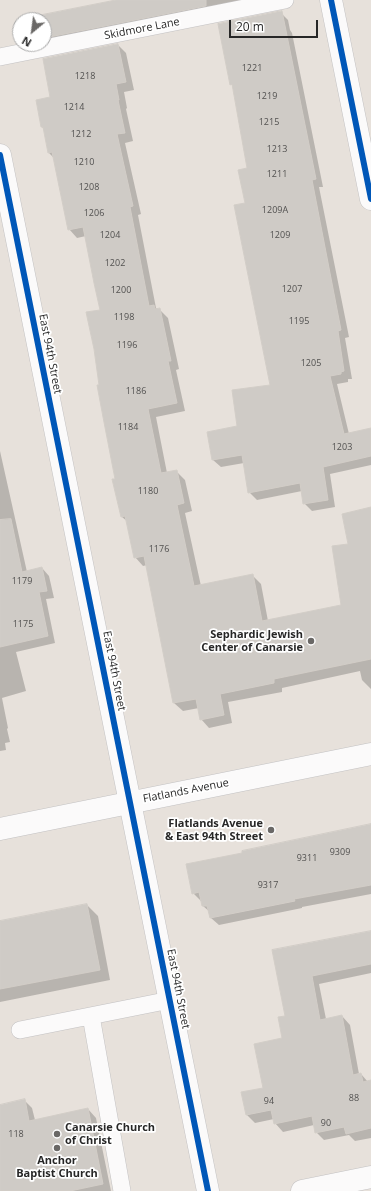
<!DOCTYPE html>
<style>
body{margin:0}
#map{position:relative;width:371px;height:1191px;overflow:hidden;background:#e7e1db;font-family:"Open Sans",sans-serif}
canvas{display:block}
.north{position:absolute;left:12px;top:12px;width:40px;height:40px;box-sizing:border-box;background:#fff;border:1px solid #a9a9a9;border-radius:50%;rotate:209deg;font-size:11px;font-weight:700;line-height:16px;text-align:center;color:#272727}
.north::after{content:'';display:block;margin:auto;width:14px;height:18px;background:#6a6866;clip-path:polygon(50% 0,100% 100%,50% 72%,0 100%)}
.scale{position:absolute;left:229px;top:20px;width:89px;height:18px;box-sizing:border-box;border:2px solid #272727;border-top:0;padding-left:5px;font-size:12px;line-height:14px;white-space:nowrap;color:#272727;-webkit-text-stroke:3px #fff;paint-order:stroke}
</style>
<div id="map">
<canvas width="371" height="1191"></canvas>
<div class="north">N</div>
<div class="scale">20 m</div>
</div>
<script>
const ctx = document.querySelector('canvas').getContext('2d');
ctx.lineJoin = 'round';
function fillPath(path, color) { ctx.fillStyle = color; ctx.fill(path, 'evenodd'); }
function trace(path, color, width, dash) { ctx.strokeStyle = color; ctx.lineWidth = width; ctx.lineCap = dash ? 'butt' : 'round'; ctx.setLineDash(dash || []); ctx.stroke(path); }
function drawText(font, color, halo, rows, align = 'center') {
  ctx.font = font + ' "Open Sans",sans-serif'; ctx.lineWidth = 3.5; ctx.setLineDash([]); ctx.textBaseline = 'middle'; ctx.strokeStyle = halo; ctx.fillStyle = color; for (const [text, x, y, turn = 0] of rows) {
    ctx.save(); ctx.translate(x, y); ctx.rotate((+turn || 0) * Math.PI / 180); ctx.textAlign = isNaN(turn) ? turn : align; if (halo) ctx.strokeText(text, 0, 0); ctx.fillText(text, 0, 0); ctx.restore();
  }
}
const shadow = new Path2D(`
 M 121,0 L 285,0 L 44,44 L 44,20 Z
 M 280,12 L 288,20 L 290,30 L 292,33 L 323,187 L 319,187 L 349,337 L 345,338 L 352,379 L 348,379 L 348,382 L 337,384 L 349,434 L 371,429 L 371,465 L 330,474 L 335,507 L 312,511 L 304,503 L 302,491 L 257,500 L 249,492 L 244,463 L 221,467 L 213,460 L 272,386 L 246,204 L 248,168 L 233,86 L 231,84 Z
 M 118,45 L 126,53 L 134,90 L 124,92 L 127,108 L 126,109 L 133,141 L 125,143 L 141,214 L 138,215 L 156,308 L 158,309 L 159,309 L 168,318 L 179,369 L 176,370 L 185,411 L 156,417 L 167,473 L 176,471 L 185,480 L 192,511 L 185,513 L 201,586 L 253,576 L 261,584 L 268,621 L 342,606 L 349,545 L 371,508 L 371,689 L 362,680 L 360,671 L 282,688 L 282,692 L 228,702 L 232,723 L 209,728 L 201,719 L 199,708 L 183,711 L 174,703 L 147,565 L 143,566 L 135,557 L 128,522 L 122,517 L 100,386 L 101,310 L 86,236 L 77,238 L 69,229 L 54,158 L 49,153 L 44,129 L 42,127 L 52,98 Z
 M 0,451 L 27,572 L 42,568 L 49,576 L 54,598 L 46,599 L 55,643 L 16,652 L 26,691 L 2,698 L 8,728 L 7,729 L 10,742 L 5,743 L 6,750 L 0,751 Z
 M 371,825 L 371,894 L 302,907 L 302,908 L 219,925 L 211,918 L 210,912 L 203,906 L 202,901 L 201,901 L 193,893 Z
 M 87,905 L 98,916 L 110,980 L 0,1002 L 0,922 Z
 M 371,932 L 371,973 L 319,984 L 326,1019 L 342,1016 L 350,1025 L 359,1074 L 361,1074 L 368,1082 L 371,1081 L 371,1138 L 355,1141 L 349,1135 L 324,1140 L 316,1132 L 314,1125 L 283,1132 L 275,1123 L 274,1119 L 255,1123 L 247,1115 L 264,1089 L 284,1039 L 287,1017 L 273,951 Z
 M 24,1100 L 32,1108 L 35,1120 L 88,1109 L 96,1118 L 111,1191 L 0,1191 L 0,1106 Z`);
const building = new Path2D(`
 M 116,0 L 206,0 L 206,6 L 44,38 L 44,20 L 22,20 L 22,19 Z
 M 282,11 L 316,179 L 312,180 L 341,330 L 338,331 L 344,371 L 341,372 L 341,374 L 330,376 L 344,434 L 371,428 L 371,456 L 323,467 L 328,500 L 303,504 L 300,483 L 248,493 L 242,455 L 212,460 L 207,432 L 237,426 L 232,390 L 270,385 L 234,205 L 245,203 L 238,170 L 247,168 L 232,84 L 230,85 L 218,24 Z
 M 118,44 L 126,82 L 116,84 L 119,100 L 118,100 L 125,133 L 117,134 L 133,206 L 130,207 L 149,306 L 154,305 L 155,309 L 160,308 L 171,361 L 168,361 L 177,403 L 148,409 L 161,473 L 177,470 L 184,503 L 177,505 L 194,586 L 253,574 L 262,621 L 341,605 L 332,546 L 348,544 L 342,514 L 371,507 L 371,659 L 274,679 L 274,683 L 220,694 L 224,715 L 200,720 L 196,699 L 173,703 L 144,556 L 134,558 L 125,516 L 121,517 L 112,479 L 115,479 L 103,417 L 97,385 L 99,385 L 94,349 L 86,312 L 100,310 L 94,283 L 83,227 L 68,230 L 52,152 L 48,153 L 43,127 L 41,127 L 36,100 L 50,97 L 43,59 Z
 M 11,519 L 22,572 L 42,567 L 47,591 L 39,592 L 48,636 L 0,647 L 0,520 Z
 M 371,824 L 371,885 L 294,899 L 295,901 L 210,918 L 207,906 L 202,906 L 199,892 L 192,894 L 186,864 L 242,853 L 242,851 Z
 M 87,904 L 100,970 L 0,989 L 0,921 Z
 M 371,931 L 371,964 L 312,976 L 320,1020 L 342,1015 L 353,1075 L 361,1073 L 363,1082 L 371,1080 L 371,1128 L 346,1134 L 344,1127 L 315,1133 L 312,1116 L 274,1124 L 271,1110 L 246,1115 L 241,1092 L 263,1088 L 254,1044 L 282,1038 L 278,1017 L 285,1016 L 272,950 Z
 M 25,1099 L 29,1121 L 88,1108 L 103,1184 L 70,1191 L 0,1191 L 0,1105 Z`);
const service = new Path2D(`
 M 0,57 L 285,0
 M 91,1016 L 122,1191
 M 20,1030 L 170,1000`);
const minor = new Path2D(`
 M 331,0 L 371,199
 M 0,155 L 208,1191
 M 302,1191 L 371,1177`);
const secondary = new Path2D(`
 M 0,829 L 371,754`);
const cycleway = new Path2D(`
 M 331,0 L 371,199
 M 0,155 L 208,1191`);
const markers = [
 [311,641,4,"#6a6866"],
 [271,830,4,"#6a6866"],
 [57,1134,4,"#6a6866"],
 [57,1148,4,"#6a6866"]
];
const numberNames = [
 ["1221",252,68],
 ["1218",85,76],
 ["1219",267,96],
 ["1214",74,107],
 ["1215",269,122],
 ["1212",81,134],
 ["1213",277,149],
 ["1210",84,162],
 ["1211",277,174],
 ["1208",89,187],
 ["1209A",275,210],
 ["1206",94,213],
 ["1204",110,235],
 ["1209",280,235],
 ["1202",115,263],
 ["1207",292,289],
 ["1200",121,290],
 ["1198",124,317],
 ["1195",299,321],
 ["1196",127,345],
 ["1205",311,363],
 ["1186",136,391],
 ["1184",128,427],
 ["1203",342,447],
 ["1180",148,491],
 ["1176",159,549],
 ["1179",22,581],
 ["1175",23,624],
 ["9309",340,852],
 ["9311",307,858],
 ["9317",268,885],
 ["88",354,1098],
 ["94",269,1101],
 ["90",326,1123],
 ["118",16,1134]
];
const streetNames = [
 ["Skidmore Lane",142,29,-11],
 ["East 94th Street",50,354,79],
 ["East 94th Street",114,671,79],
 ["Flatlands Avenue",186,791,-11],
 ["East 94th Street",178,989,79]
];
const poiNames = [
 ["Sephardic Jewish",303,635],
 ["Center of Canarsie",303,648],
 ["Flatlands Avenue",263,824],
 ["& East 94th Street",263,837],
 ["Canarsie Church",65,1128,"left"],
 ["of Christ",65,1141,"left"],
 ["Anchor",57,1161,"center"],
 ["Baptist Church",57,1174,"center"]
];
fillPath(shadow, '#0003');
fillPath(building, '#cfcbc6');
trace(building, '#d2cdc7', 1);
trace(service, '#c2c1c2', 18);
trace(minor, '#c2c1c2', 23);
trace(secondary, '#c2c1c2', 23);
trace(service, '#fbfafa', 17);
trace(minor, '#fbfafa', 22);
trace(secondary, '#fbfafa', 22);
trace(cycleway, '#0057b8', 6);
for (const [x, y, r, color] of markers) { const dot = new Path2D(); dot.arc(x, y, r, 0, 2 * Math.PI); ctx.fillStyle = color; ctx.fill(dot); trace(dot, '#fff', 1.5); }
drawText('9px', '#525150', null, numberNames);
drawText('11px', '#272727', '#fff', streetNames);
drawText('bold 11px', '#272727', '#fff', poiNames, 'right');
</script>
